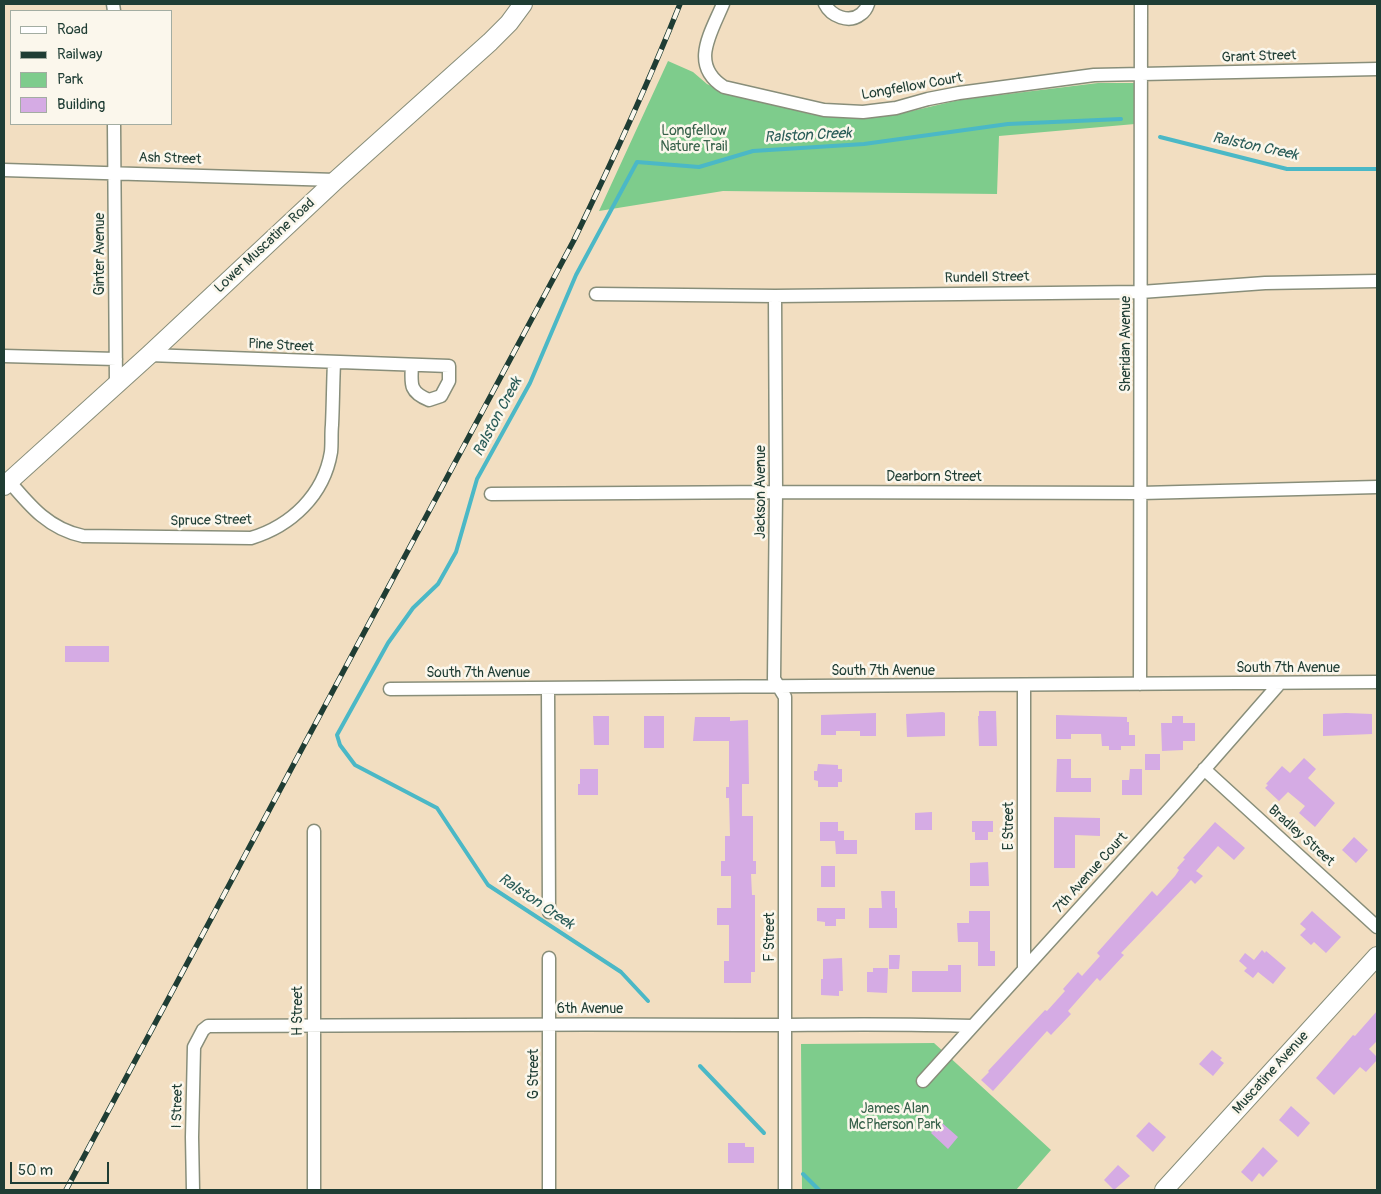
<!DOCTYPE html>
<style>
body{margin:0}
#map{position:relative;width:1381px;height:1194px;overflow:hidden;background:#f2dec1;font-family:Pangolin,sans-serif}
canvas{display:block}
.frame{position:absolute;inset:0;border:5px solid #1f3d34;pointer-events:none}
.legend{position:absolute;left:10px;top:10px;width:162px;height:115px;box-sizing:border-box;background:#fbf7ec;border:1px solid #a3ada2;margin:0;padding:6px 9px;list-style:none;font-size:15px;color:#1f3d34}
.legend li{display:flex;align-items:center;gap:10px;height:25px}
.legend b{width:25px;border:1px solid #a3ada2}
.scale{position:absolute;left:10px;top:1162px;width:99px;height:22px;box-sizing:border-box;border:2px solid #1f3d34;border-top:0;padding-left:6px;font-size:15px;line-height:18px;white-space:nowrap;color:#1f3d34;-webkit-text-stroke:4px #fbf7ec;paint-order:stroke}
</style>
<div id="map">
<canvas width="1381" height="1194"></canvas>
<div class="frame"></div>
<ul class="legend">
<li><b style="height:6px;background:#fff"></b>Road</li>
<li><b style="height:6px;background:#1f3d34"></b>Railway</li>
<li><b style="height:14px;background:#7ecc8c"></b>Park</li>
<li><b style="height:14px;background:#d5abe4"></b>Building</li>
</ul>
<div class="scale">50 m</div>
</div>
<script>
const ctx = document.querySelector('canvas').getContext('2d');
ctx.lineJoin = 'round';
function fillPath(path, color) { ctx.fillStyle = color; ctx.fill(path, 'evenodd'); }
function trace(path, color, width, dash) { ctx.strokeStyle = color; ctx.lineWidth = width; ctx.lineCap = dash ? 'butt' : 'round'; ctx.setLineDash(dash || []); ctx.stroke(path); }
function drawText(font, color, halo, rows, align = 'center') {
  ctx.font = font + ' Pangolin,sans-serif'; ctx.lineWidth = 5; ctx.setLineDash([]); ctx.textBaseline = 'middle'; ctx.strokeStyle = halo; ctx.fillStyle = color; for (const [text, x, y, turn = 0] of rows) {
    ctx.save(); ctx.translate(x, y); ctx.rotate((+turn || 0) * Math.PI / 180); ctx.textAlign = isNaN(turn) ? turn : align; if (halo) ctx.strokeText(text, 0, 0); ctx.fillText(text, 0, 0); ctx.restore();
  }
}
const green = new Path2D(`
 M 668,61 L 693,72 L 707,84 L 726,93 L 814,115 L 859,118 L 899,114 L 959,100 L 1098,83 L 1134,83 L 1135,124 L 999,136 L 997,194 L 723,191 L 599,211 Z
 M 934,1043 L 1051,1150 L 1016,1190 L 802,1190 L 801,1044 Z`);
const stream = new Path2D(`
 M 1160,137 L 1287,169 L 1377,169
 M 648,1001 L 621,972 L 488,885 L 437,808 L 355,765 L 340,745 L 337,735 L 388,643 L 413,608 L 438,584 L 456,552 L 477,479 L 530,383 L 576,275 L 637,162 L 699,167 L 753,151 L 864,144 L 1008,124 L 1121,119
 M 700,1066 L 764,1133
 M 803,1174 L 819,1190`);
const building = new Path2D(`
 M 65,646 L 109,646 L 109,662 L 65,662 Z
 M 979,711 L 996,711 L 997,746 L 979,746 L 978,716 L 979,716 Z
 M 943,712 L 945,713 L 945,736 L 907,737 L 906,714 Z
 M 876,713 L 876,736 L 860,736 L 860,731 L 836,731 L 836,735 L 821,735 L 821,715 Z
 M 1346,713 L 1372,714 L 1372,734 L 1323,736 L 1323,714 Z
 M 1056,715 L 1127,717 L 1127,722 L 1129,722 L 1129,735 L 1135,735 L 1135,746 L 1121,746 L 1121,750 L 1109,750 L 1109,746 L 1102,746 L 1101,734 L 1071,734 L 1071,739 L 1056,739 Z
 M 593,716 L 609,716 L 609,745 L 594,745 Z
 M 644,716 L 664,716 L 664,748 L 644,748 Z
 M 1172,716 L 1183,716 L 1183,723 L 1195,723 L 1195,741 L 1183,741 L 1183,750 L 1162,751 L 1161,723 L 1172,723 Z
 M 695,717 L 730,717 L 730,721 L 748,720 L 749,784 L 742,784 L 742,816 L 753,816 L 753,861 L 756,861 L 756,874 L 751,874 L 752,895 L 755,895 L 755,972 L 751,972 L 751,983 L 724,983 L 724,961 L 729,961 L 729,925 L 717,925 L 717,908 L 731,908 L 731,876 L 721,876 L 721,861 L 725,861 L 725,836 L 730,836 L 729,798 L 726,798 L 726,787 L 729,787 L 729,741 L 693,741 Z
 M 1145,754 L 1160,754 L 1160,770 L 1145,770 Z
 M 1304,758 L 1316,769 L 1308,778 L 1335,803 L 1315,827 L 1299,813 L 1305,806 L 1288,792 L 1279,801 L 1265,788 L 1268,785 L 1266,784 L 1282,766 L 1290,773 Z
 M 1057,759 L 1071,759 L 1071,778 L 1091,778 L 1091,792 L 1056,792 Z
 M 818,764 L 838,765 L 838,769 L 842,769 L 842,782 L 838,782 L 838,787 L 818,787 L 818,781 L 814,780 L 814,771 L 817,771 Z
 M 580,769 L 598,769 L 598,795 L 578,795 L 578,784 L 580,784 Z
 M 1130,769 L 1142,769 L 1142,795 L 1122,795 L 1122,780 L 1129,780 Z
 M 932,812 L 932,830 L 915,830 L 915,813 Z
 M 1054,817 L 1100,818 L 1100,836 L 1075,835 L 1075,868 L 1054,868 Z
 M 972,821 L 993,821 L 993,832 L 988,832 L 988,840 L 975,840 L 975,832 L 972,832 Z
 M 820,822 L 838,822 L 838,831 L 844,831 L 844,840 L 857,840 L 857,854 L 836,854 L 835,841 L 820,841 Z
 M 1215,822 L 1245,848 L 1234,860 L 1218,846 L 1196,871 L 1203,876 L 1195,884 L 1191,880 L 1121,953 L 1124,955 L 1100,981 L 1097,978 L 1068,1011 L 1071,1014 L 1051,1035 L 1047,1031 L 993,1091 L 981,1080 L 989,1072 L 988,1071 L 1045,1010 L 1047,1011 L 1065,991 L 1063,989 L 1078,972 L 1082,976 L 1100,956 L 1097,953 L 1152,891 L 1157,896 L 1175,876 L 1179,870 L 1177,868 L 1185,859 L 1183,858 Z
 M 1354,837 L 1368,850 L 1356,863 L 1342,850 Z
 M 988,862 L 989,886 L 970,886 L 970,863 Z
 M 821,866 L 835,866 L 835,887 L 821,887 Z
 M 881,891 L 895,891 L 895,908 L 897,908 L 897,928 L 869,928 L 869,908 L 882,908 Z
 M 817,908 L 845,908 L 845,919 L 836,919 L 836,926 L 825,926 L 825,922 L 817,921 Z
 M 969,911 L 990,911 L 990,951 L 995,951 L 995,966 L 978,966 L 978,942 L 958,942 L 957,923 L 969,923 Z
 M 1312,911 L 1341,937 L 1326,953 L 1314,942 L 1311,945 L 1300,935 L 1306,929 L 1300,924 Z
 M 1262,950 L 1265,953 L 1266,951 L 1286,968 L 1273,984 L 1258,972 L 1253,978 L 1244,971 L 1247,968 L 1239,961 L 1245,953 L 1254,960 Z
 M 889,955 L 900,955 L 899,969 L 889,969 Z
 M 842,958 L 843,991 L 839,991 L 839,996 L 821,995 L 821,979 L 823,979 L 823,959 Z
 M 948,965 L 961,965 L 961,992 L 912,992 L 912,971 L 948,971 Z
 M 873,968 L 888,968 L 887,993 L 867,992 L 867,972 L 873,972 Z
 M 1377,1011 L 1377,1041 L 1369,1049 L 1377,1057 L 1377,1060 L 1366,1072 L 1360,1067 L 1334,1095 L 1316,1078 L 1353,1035 L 1355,1036 Z
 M 1212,1050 L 1222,1058 L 1220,1060 L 1224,1063 L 1213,1076 L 1199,1064 Z
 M 1291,1106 L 1310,1123 L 1298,1137 L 1279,1120 Z
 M 941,1122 L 958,1137 L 948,1149 L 931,1133 Z
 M 1149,1122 L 1166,1137 L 1153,1152 L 1136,1136 Z
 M 728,1143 L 745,1143 L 745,1147 L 754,1147 L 754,1163 L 728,1163 Z
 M 1263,1147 L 1278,1161 L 1263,1177 L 1259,1173 L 1252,1182 L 1241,1172 Z
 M 1118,1165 L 1130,1176 L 1114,1190 L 1104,1180 Z`);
const minor = new Path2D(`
 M 113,4 L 114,11
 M 723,4 C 711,33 689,65 724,87 L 824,110 L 863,112 L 896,108 L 928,99 L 959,93 L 1094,75 L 1377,69
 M 825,4 C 831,16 849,24 861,14 C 864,12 867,7 868,4
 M 114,124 L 116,384
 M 4,170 L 336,180
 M 596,294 L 775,296 L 1141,292 L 1265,283 L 1377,281
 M 775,296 L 776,492 L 774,679 L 785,697 L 785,1190
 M 149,355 L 449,366 L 449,381 L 441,396 L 429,400 C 409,392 411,384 412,365
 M 4,356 L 116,359
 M 9,481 C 30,506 49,529 83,536 L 251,538 C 291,526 324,495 331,452 C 332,443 331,434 332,425 C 333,404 333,384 334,363
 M 491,494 L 776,492 L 1141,493 L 1377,487
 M 1140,684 L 1141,4
 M 548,688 L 549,912
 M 390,689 L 1377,682
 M 1204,769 L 1377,927
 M 1024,968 L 1024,685
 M 923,1081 L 1175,803 L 1280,683
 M 193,1190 L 192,1137 L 194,1047 L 203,1030 L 208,1026 C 386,1025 564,1024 742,1025 C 819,1025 895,1023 972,1026
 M 314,1190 L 314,831
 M 549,1190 L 549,958`);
const secondary = new Path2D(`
 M 4,486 L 149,355 L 336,180 L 490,42 L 509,23 L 523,4
 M 1164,1190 L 1377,956`);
const rail = new Path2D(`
 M 66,1190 L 574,240 C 612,162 648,84 680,4`);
const streetNames = [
 ["Grant Street",1259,57,-2],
 ["Longfellow Court",912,87,-10],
 ["Ash Street",170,159,2],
 ["Lower Muscatine Road",265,246,-43],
 ["Ginter Avenue",100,254,-90],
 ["Rundell Street",987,278,-1],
 ["Sheridan Avenue",1126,344,-90],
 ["Pine Street",281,346,3],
 ["Dearborn Street",934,477],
 ["Jackson Avenue",761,492,-90],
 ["Spruce Street",211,521,-1],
 ["South 7th Avenue",1288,668],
 ["South 7th Avenue",883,671],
 ["South 7th Avenue",478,673],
 ["E Street",1009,826,-90],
 ["Bradley Street",1301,836,42],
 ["7th Avenue Court",1091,873,-48],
 ["F Street",770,937,-90],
 ["6th Avenue",590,1009],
 ["H Street",298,1011,-90],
 ["Muscatine Avenue",1271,1073,-48],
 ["G Street",534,1074,-90],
 ["I Street",178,1106,-89]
];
const parkNames = [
 ["Longfellow",694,131],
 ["Nature Trail",694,147],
 ["James Alan",895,1109],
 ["McPherson Park",895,1125]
];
const waterNames = [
 ["Ralston Creek",808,136,-3],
 ["Ralston Creek",1255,147,12],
 ["Ralston Creek",498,417,-62],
 ["Ralston Creek",536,902,34]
];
fillPath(green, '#7ecc8c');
trace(stream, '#4bb8c6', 4);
fillPath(building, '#d5abe4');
trace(minor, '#888e7a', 15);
trace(secondary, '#888e7a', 20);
trace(minor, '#fff', 12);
trace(secondary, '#fff', 18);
trace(rail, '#1f3d34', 5.5);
trace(rail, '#fbf7ec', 4, [11]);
drawText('14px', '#1f3d34', '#fbf7ec', streetNames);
drawText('14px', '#37614a', '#fbf7ec', parkNames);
drawText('italic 15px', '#2a5c58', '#fbf7ec', waterNames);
</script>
